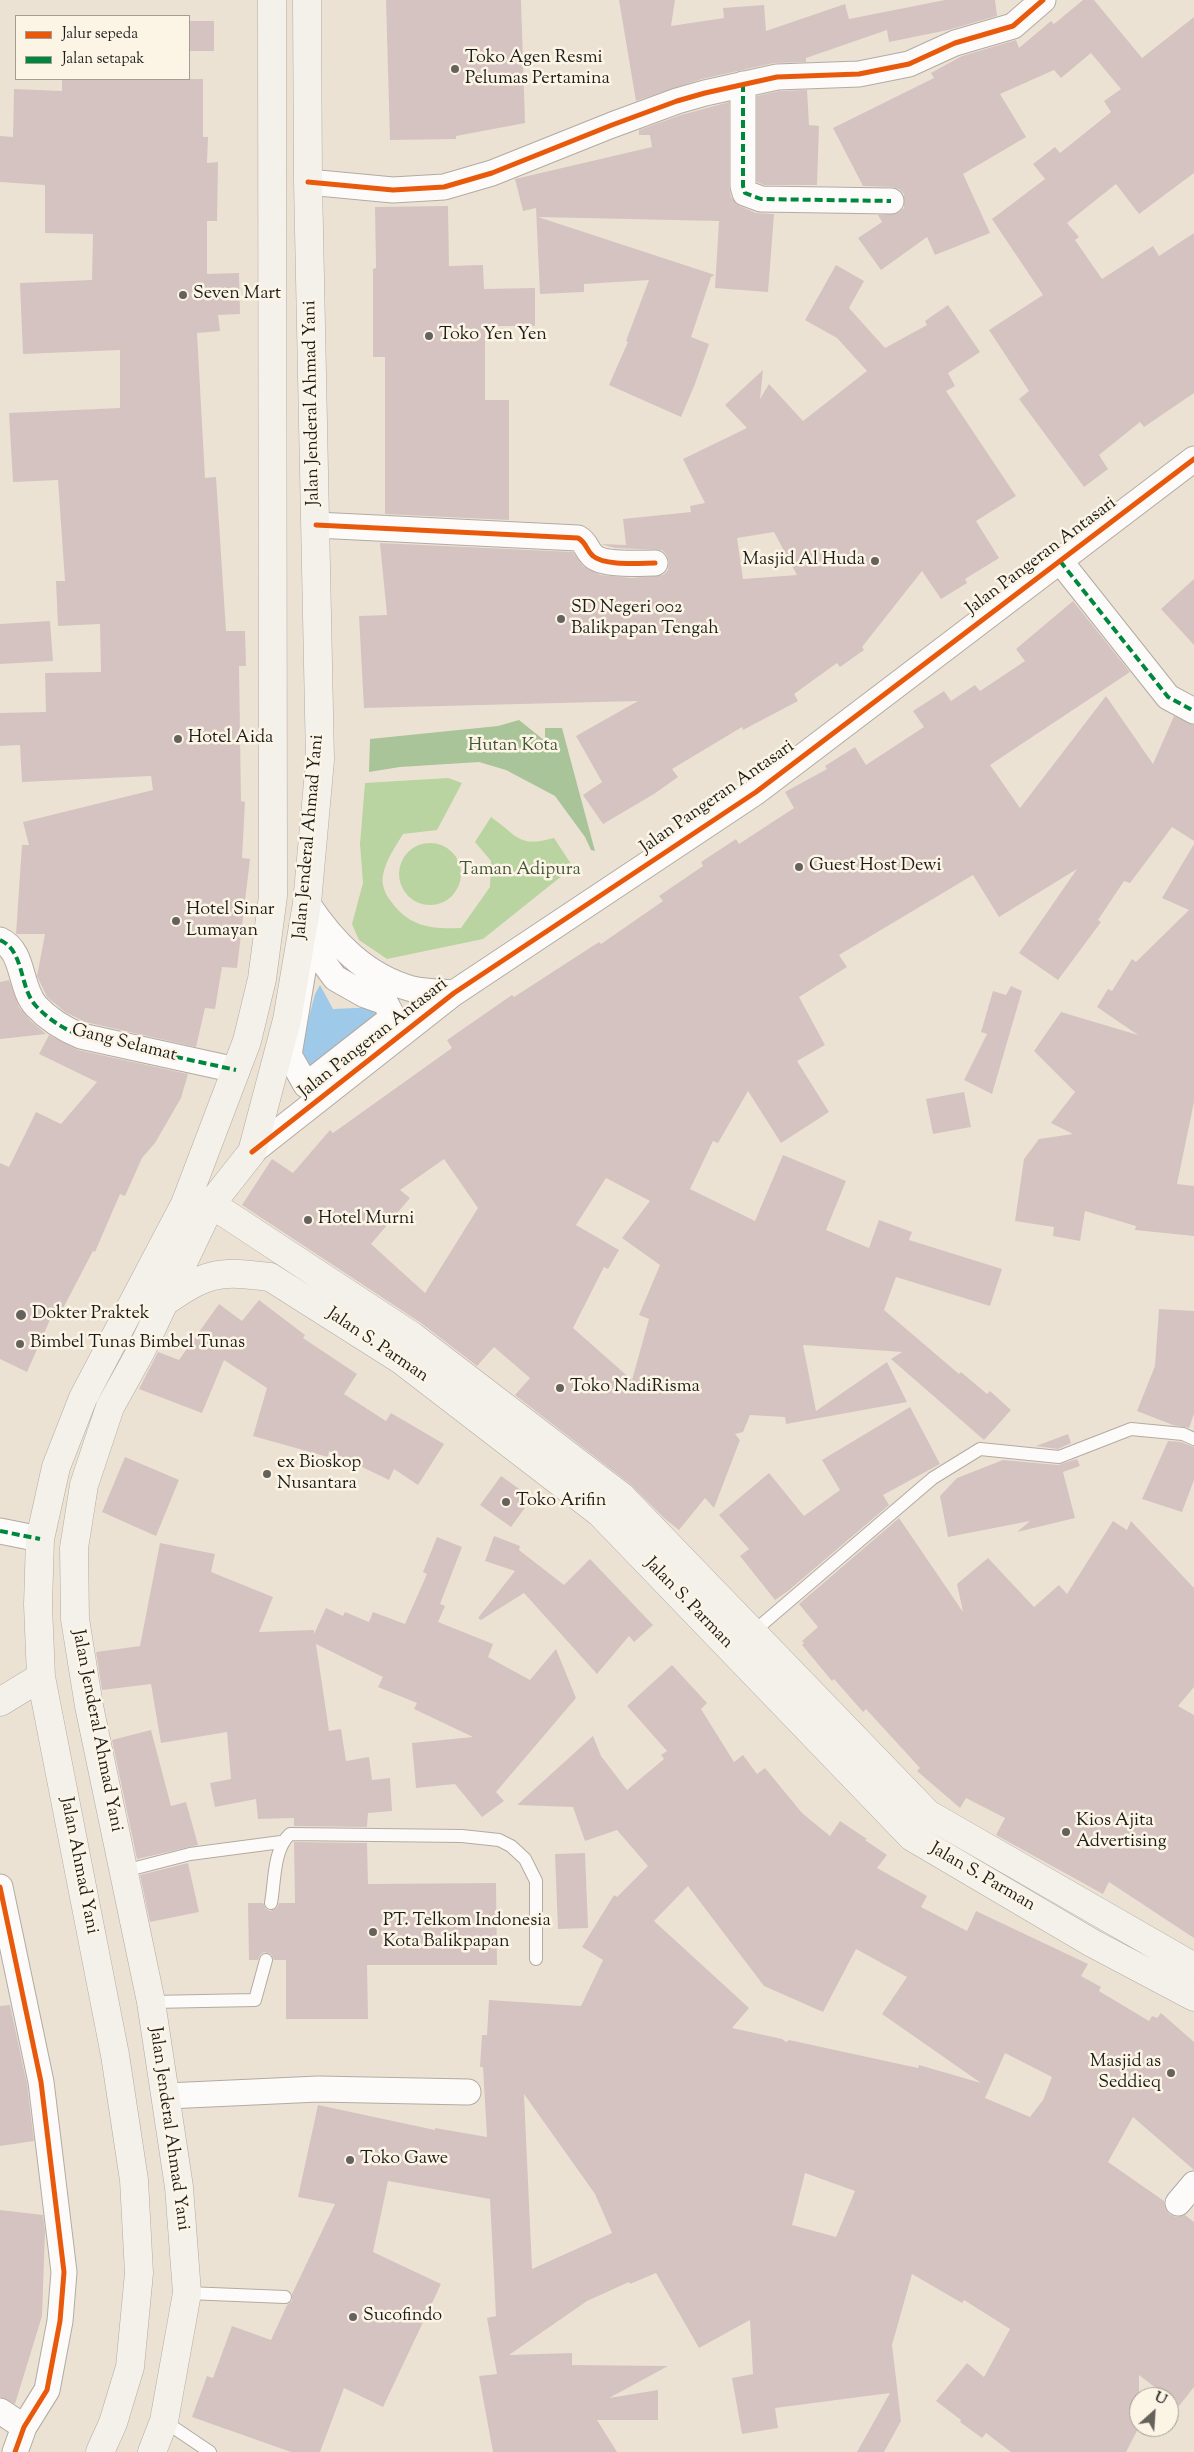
<!DOCTYPE html>
<style>
body{margin:0}
#map{position:relative;width:1194px;height:2452px;overflow:hidden;background:#ece2d4;font-family:"Sorts Mill Goudy",serif}
canvas{display:block}
.legend{position:absolute;left:15px;top:15px;width:175px;height:65px;box-sizing:border-box;background:#fcf5e5;border:1px solid #a29e95;margin:0;padding:6px 9px;list-style:none;font-size:15px;color:#1c1c1c}
.legend li{display:flex;align-items:center;gap:10px;height:25px}
.legend b{width:25px;border:1px solid #a29e95}
.north{position:absolute;left:1129px;top:2387px;width:50px;height:50px;box-sizing:border-box;background:#fcf5e5;border:1px solid #a29e95;border-radius:50%;rotate:26deg;font-size:14px;font-weight:700;line-height:20px;text-align:center;color:#1c1c1c}
.north::after{content:'';display:block;margin:auto;width:18px;height:22px;background:#65615c;clip-path:polygon(50% 0,100% 100%,50% 72%,0 100%)}
</style>
<div id="map">
<canvas width="1194" height="2452"></canvas>
<ul class="legend">
<li><b style="height:6px;background:#e8590c"></b>Jalur sepeda</li>
<li><b style="height:6px;background:#00873e"></b>Jalan setapak</li>
</ul>
<div class="north">U</div>
</div>
<script>
const ctx = document.querySelector('canvas').getContext('2d');
ctx.lineJoin = 'round';
function fillPath(path, color) { ctx.fillStyle = color; ctx.fill(path, 'evenodd'); }
function trace(path, color, width, dash) { ctx.strokeStyle = color; ctx.lineWidth = width; ctx.lineCap = dash ? 'butt' : 'round'; ctx.setLineDash(dash || []); ctx.stroke(path); }
function drawText(font, color, halo, rows, align = 'center') {
  ctx.font = font + ' "Sorts Mill Goudy",serif'; ctx.lineWidth = 5; ctx.setLineDash([]); ctx.textBaseline = 'middle'; ctx.strokeStyle = halo; ctx.fillStyle = color; for (const [text, x, y, turn = 0] of rows) {
    ctx.save(); ctx.translate(x, y); ctx.rotate((+turn || 0) * Math.PI / 180); ctx.textAlign = isNaN(turn) ? turn : align; if (halo) ctx.strokeText(text, 0, 0); ctx.fillText(text, 0, 0); ctx.restore();
  }
}
const green = new Path2D(`
 M 448,778 L 462,783 L 437,830 L 403,834 C 395,847 386,860 383,875 C 381,883 385,894 390,900 C 409,927 430,929 461,928 L 490,887 L 491,861 L 475,842 L 491,817 C 518,836 518,848 554,838 L 573,867 L 483,939 L 387,959 L 359,940 L 352,924 L 363,883 L 360,844 L 365,783 Z
 M399 874a31 31 0 1 1 62 0a31 31 0 1 1-62 0Z`);
const forest = new Path2D(`
 M 519,720 L 545,741 L 545,728 L 562,728 L 595,851 L 591,850 L 585,837 L 555,796 L 506,770 L 479,762 L 400,767 L 369,772 L 370,739 L 498,726 Z`);
const water = new Path2D(`
 M 320,985 L 333,1009 L 379,1007 L 385,1016 L 309,1074 L 298,1059 L 315,994 Z`);
const building = new Path2D(`
 M 386,0 L 521,0 L 525,123 L 456,136 L 456,139 L 390,140 Z
 M 619,0 L 675,0 L 671,26 L 724,18 L 723,8 L 764,5 L 766,31 L 845,4 L 849,19 L 945,0 L 995,0 L 997,16 L 948,30 L 889,42 L 887,30 L 806,58 L 806,62 L 774,63 L 702,79 L 636,101 Z
 M 1083,0 L 1094,0 L 1142,58 L 1194,17 L 1194,173 L 1139,214 L 1116,184 L 1067,223 L 1079,237 L 1075,240 L 1102,279 L 1153,246 L 1159,256 L 1194,233 L 1194,393 L 1144,427 L 1140,422 L 1099,455 L 1108,469 L 1084,487 L 1019,399 L 1029,391 L 989,330 L 1043,295 L 992,219 L 1045,179 L 1033,164 L 1055,147 L 1060,153 L 1111,112 L 1104,101 L 1121,89 L 1091,53 L 1061,78 L 1054,70 L 1000,94 L 1026,137 L 963,174 L 990,233 L 935,255 L 927,237 L 881,270 L 858,238 L 882,222 L 878,215 L 898,213 L 904,208 L 904,194 L 899,189 L 892,187 L 863,186 L 833,128 L 934,78 L 931,73 L 962,56 L 1016,40 L 1019,48 L 1051,21 L 1054,24 Z
 M 189,21 L 214,21 L 214,51 L 189,51 Z
 M 62,79 L 203,79 L 203,137 L 208,137 L 207,163 L 218,162 L 217,221 L 207,221 L 207,274 L 239,273 L 240,314 L 218,315 L 220,331 L 197,333 L 205,478 L 216,477 L 226,631 L 245,631 L 246,666 L 239,666 L 241,801 L 245,802 L 242,858 L 250,859 L 237,968 L 222,967 L 215,1009 L 205,1008 L 196,1047 L 85,1022 L 65,1012 L 47,997 L 37,976 L 45,934 L 16,934 L 22,845 L 29,845 L 23,822 L 153,790 L 151,776 L 22,782 L 20,745 L 0,746 L 0,713 L 46,712 L 45,673 L 101,672 L 100,624 L 58,626 L 56,581 L 65,581 L 58,480 L 13,482 L 9,413 L 120,408 L 120,350 L 23,354 L 20,283 L 92,280 L 93,234 L 45,233 L 45,185 L 0,182 L 0,136 L 13,137 L 14,89 L 62,91 Z
 M 807,90 L 809,125 L 819,126 L 817,185 L 764,185 L 757,182 L 757,96 L 779,91 Z
 M 729,102 L 729,186 L 731,197 L 740,206 L 756,213 L 774,214 L 768,292 L 715,288 L 719,221 L 538,217 L 715,275 L 711,277 L 691,337 L 709,344 L 695,384 L 681,417 L 609,385 L 628,342 L 626,341 L 649,280 L 584,284 L 584,292 L 540,294 L 536,208 L 523,211 L 515,179 L 652,147 L 650,135 L 639,135 L 639,130 L 681,115 Z
 M 448,206 L 449,266 L 483,265 L 484,289 L 535,288 L 535,326 L 485,326 L 485,400 L 509,400 L 509,520 L 385,514 L 385,357 L 373,357 L 373,269 L 376,268 L 375,207 Z
 M 836,265 L 864,281 L 849,308 L 885,348 L 927,325 L 925,321 L 948,305 L 980,352 L 948,373 L 955,386 L 946,391 L 1016,496 L 976,521 L 999,558 L 965,579 L 967,583 L 941,599 L 922,571 L 862,647 L 864,650 L 840,667 L 837,663 L 794,694 L 798,701 L 743,730 L 742,727 L 672,769 L 678,777 L 654,794 L 603,824 L 583,795 L 602,782 L 576,736 L 638,701 L 364,708 L 359,616 L 387,615 L 380,543 L 573,552 L 583,566 L 601,575 L 632,578 L 663,575 L 668,570 L 669,562 L 667,555 L 662,550 L 615,548 L 601,544 L 626,545 L 623,519 L 691,512 L 690,506 L 705,503 L 683,459 L 747,428 L 725,405 L 763,370 L 760,399 L 769,384 L 803,421 L 867,371 L 837,338 L 805,320 ZM 774,532 L 797,575 L 743,579 L 737,538 Z
 M 1194,579 L 1194,645 L 1161,609 Z
 M 1073,601 L 1130,672 L 990,765 L 1020,808 L 1106,696 L 1153,764 L 1174,716 L 1194,725 L 1194,841 L 1172,827 L 1130,883 L 1124,881 L 1098,920 L 1101,922 L 1058,980 L 1019,953 L 1077,869 L 999,917 L 973,875 L 839,955 L 847,967 L 799,997 L 825,1045 L 797,1061 L 829,1112 L 781,1143 L 748,1091 L 718,1143 L 713,1141 L 690,1189 L 755,1221 L 783,1155 L 846,1181 L 826,1230 L 869,1248 L 879,1220 L 912,1232 L 909,1240 L 1002,1269 L 990,1306 L 896,1277 L 884,1310 L 959,1374 L 961,1372 L 987,1394 L 990,1391 L 1011,1410 L 984,1440 L 891,1359 L 902,1352 L 803,1345 L 816,1411 L 887,1362 L 907,1402 L 786,1424 L 785,1417 L 750,1415 L 743,1432 L 735,1434 L 740,1440 L 714,1508 L 705,1498 L 679,1530 L 664,1518 L 630,1484 L 515,1395 L 530,1378 L 494,1347 L 477,1366 L 421,1323 L 242,1205 L 272,1159 L 293,1173 L 330,1130 L 333,1133 L 452,1048 L 447,1040 L 512,995 L 514,997 L 599,942 L 601,944 L 663,901 L 659,896 L 703,866 L 701,862 L 736,839 L 739,844 L 794,808 L 785,792 L 827,769 L 825,766 L 855,747 L 866,765 L 924,727 L 913,711 L 944,691 L 951,701 L 975,685 L 980,691 L 1025,661 L 1016,649 ZM 444,1159 L 478,1208 L 425,1293 L 371,1244 L 410,1198 L 400,1190 ZM 606,1178 L 650,1201 L 622,1238 L 660,1265 L 639,1315 L 649,1319 L 632,1380 L 573,1328 L 604,1267 L 608,1269 L 619,1250 L 576,1225 Z
 M 50,621 L 53,661 L 0,664 L 0,624 Z
 M 1194,844 L 1194,1102 L 1177,1184 L 1194,1186 L 1194,1236 L 1135,1230 L 1136,1226 L 1085,1211 L 1080,1241 L 1053,1236 L 1054,1227 L 1015,1221 L 1024,1159 L 1039,1139 L 1073,1134 L 1051,1123 L 1075,1092 L 1034,1051 L 1061,1012 L 1138,1035 L 1097,1007 L 1108,989 L 1112,991 L 1132,959 L 1136,962 L 1189,910 L 1162,898 Z
 M 9,980 L 19,1007 L 31,1021 L 46,1034 L 0,1039 L 0,982 Z
 M 1011,986 L 1022,991 L 992,1094 L 964,1080 L 987,1034 L 981,1032 L 993,991 L 1006,995 Z
 M 49,1035 L 78,1050 L 188,1074 L 181,1098 L 155,1143 L 142,1158 L 125,1196 L 120,1194 L 95,1252 L 93,1251 L 59,1316 L 53,1313 L 27,1372 L 0,1359 L 0,1163 L 9,1167 L 36,1112 L 61,1124 L 97,1082 L 39,1054 Z
 M 964,1092 L 971,1127 L 933,1134 L 926,1099 Z
 M 259,1300 L 305,1335 L 303,1338 L 357,1374 L 344,1394 L 386,1421 L 391,1413 L 444,1444 L 418,1485 L 394,1469 L 389,1480 L 329,1451 L 328,1457 L 253,1436 L 267,1388 L 224,1360 L 202,1413 L 139,1389 L 158,1352 L 179,1360 L 219,1304 L 242,1321 Z
 M 1159,1309 L 1194,1311 L 1194,1414 L 1189,1428 L 1173,1425 L 1137,1411 L 1155,1366 Z
 M 910,1407 L 940,1464 L 883,1495 L 889,1505 L 788,1591 L 775,1600 L 740,1556 L 749,1549 L 719,1515 L 769,1473 L 804,1516 L 840,1490 L 822,1460 Z
 M 1068,1434 L 1071,1443 L 1058,1449 L 1036,1446 Z
 M 1168,1441 L 1181,1442 L 1194,1447 L 1194,1480 L 1182,1512 L 1142,1499 Z
 M 125,1457 L 179,1480 L 156,1536 L 102,1512 Z
 M 1077,1459 L 1080,1466 L 1063,1472 L 1075,1518 L 1017,1532 L 1030,1521 L 948,1537 L 940,1496 L 957,1478 L 1003,1460 L 1058,1465 Z
 M 501,1476 L 532,1498 L 511,1527 L 480,1505 Z
 M 899,1518 L 963,1612 L 957,1584 L 988,1558 L 1034,1607 L 1059,1585 L 1067,1594 L 1113,1521 L 1127,1530 L 1131,1521 L 1194,1588 L 1194,1687 L 1178,1706 L 1194,1715 L 1194,1938 L 1109,1882 L 1103,1894 L 996,1835 L 1005,1818 L 966,1798 L 960,1808 L 917,1771 L 920,1768 L 866,1709 L 863,1712 L 834,1679 L 832,1681 L 802,1645 L 804,1643 L 802,1641 L 818,1627 L 799,1604 Z
 M 494,1536 L 520,1546 L 519,1550 L 564,1585 L 590,1559 L 653,1625 L 634,1642 L 629,1636 L 597,1674 L 524,1593 L 481,1620 L 478,1618 L 515,1571 L 485,1561 Z
 M 437,1537 L 462,1547 L 440,1604 L 445,1606 L 438,1622 L 493,1644 L 488,1657 L 530,1680 L 556,1649 L 576,1698 L 496,1792 L 504,1801 L 482,1817 L 455,1784 L 416,1788 L 412,1743 L 473,1737 L 414,1709 L 417,1703 L 378,1687 L 383,1677 L 316,1644 L 329,1731 L 341,1729 L 346,1761 L 369,1757 L 372,1780 L 390,1778 L 392,1811 L 368,1813 L 367,1827 L 294,1826 L 294,1818 L 258,1819 L 256,1799 L 215,1807 L 210,1783 L 231,1779 L 227,1732 L 161,1743 L 151,1684 L 102,1690 L 96,1652 L 140,1646 L 160,1543 L 215,1554 L 211,1572 L 273,1597 L 259,1632 L 314,1630 L 314,1634 L 326,1608 L 343,1616 L 345,1612 L 369,1622 L 373,1612 L 405,1624 L 427,1574 L 423,1572 Z
 M 672,1665 L 707,1703 L 701,1709 L 734,1762 L 743,1755 L 757,1774 L 765,1768 L 802,1813 L 830,1836 L 840,1821 L 867,1839 L 865,1840 L 887,1855 L 877,1868 L 927,1896 L 921,1907 L 967,1931 L 976,1911 L 1088,1964 L 1081,1976 L 1101,1987 L 1099,1991 L 1149,2021 L 1152,2016 L 1157,2018 L 1161,2013 L 1194,2042 L 1194,2170 L 1133,2117 L 1108,2162 L 1164,2201 L 1165,2208 L 1169,2214 L 1176,2217 L 1185,2215 L 1194,2222 L 1194,2387 L 1179,2406 L 1139,2375 L 1139,2427 L 1126,2452 L 1011,2452 L 986,2433 L 982,2438 L 960,2422 L 961,2420 L 936,2401 L 967,2363 L 984,2377 L 1010,2329 L 964,2300 L 962,2303 L 912,2274 L 892,2345 L 901,2421 L 884,2452 L 857,2452 L 890,2393 L 775,2408 L 778,2428 L 742,2434 L 732,2378 L 753,2374 L 750,2320 L 699,2348 L 656,2273 L 630,2284 L 629,2282 L 587,2301 L 509,2355 L 572,2353 L 572,2365 L 668,2366 L 609,2398 L 658,2390 L 658,2420 L 597,2420 L 617,2452 L 493,2452 L 479,2376 L 497,2374 L 487,2318 L 496,2316 L 490,2199 L 388,2181 L 373,2252 L 441,2284 L 383,2407 L 344,2388 L 320,2452 L 291,2452 L 192,2417 L 207,2376 L 213,2378 L 232,2326 L 271,2340 L 287,2305 L 292,2301 L 292,2294 L 335,2204 L 298,2197 L 318,2105 L 435,2130 L 435,2128 L 487,2137 L 483,2067 L 480,2067 L 482,2035 L 487,2035 L 489,2000 L 581,2006 L 603,1960 L 582,1947 L 614,1895 L 617,1897 L 648,1866 L 617,1830 L 585,1841 L 573,1807 L 517,1805 L 593,1736 L 601,1756 L 627,1790 L 664,1759 L 661,1755 L 667,1751 L 627,1706 ZM 688,1886 L 764,1986 L 823,2012 L 856,1949 L 907,1977 L 882,2014 L 981,2083 L 919,2065 L 918,2068 L 789,2040 L 786,2042 L 782,2039 L 732,2028 L 749,2008 L 654,1921 ZM 1005,2053 L 1052,2077 L 1043,2100 L 1030,2117 L 985,2098 ZM 524,2094 L 595,2194 L 612,2233 L 532,2269 ZM 805,2173 L 855,2191 L 836,2237 L 792,2225 Z
 M 151,1730 L 171,1806 L 186,1802 L 198,1845 L 137,1859 L 112,1740 Z
 M 294,1842 L 367,1843 L 368,1884 L 496,1883 L 497,1965 L 367,1965 L 368,2019 L 286,2019 L 286,1960 L 274,1960 L 271,1954 L 264,1952 L 260,1955 L 258,1960 L 249,1960 L 248,1903 L 263,1903 L 266,1909 L 270,1911 L 277,1908 L 279,1903 L 295,1903 Z
 M 585,1853 L 588,1928 L 558,1929 L 555,1854 Z
 M 188,1863 L 199,1912 L 150,1922 L 140,1875 Z
 M 10,2005 L 27,2084 L 34,2141 L 0,2146 L 0,2006 Z
 M 0,2210 L 43,2215 L 45,2231 L 42,2316 L 15,2404 L 0,2397 Z`);
const lane = new Path2D(`
 M 753,1632 L 933,1478 L 980,1449 L 1059,1457 L 1131,1429 L 1183,1434 L 1194,1439
 M 124,1871 L 190,1854 L 281,1842
 M 271,1903 C 275,1881 273,1850 290,1834 L 462,1836 L 499,1840 L 511,1846 L 525,1859 L 536,1881 L 536,1959
 M 151,2002 L 255,2000 L 266,1960
 M 187,2293 L 285,2297
 M 164,2421 L 210,2452`);
const street = new Path2D(`
 M 743,84 L 743,186 L 745,193 L 761,199 L 891,201
 M 308,182 L 393,190 L 444,187 L 492,173 L 612,125 L 677,101 L 705,93 L 777,77 L 859,74 L 909,64 L 955,43 L 1013,26 L 1043,0
 M 316,525 L 578,538 C 587,543 586,550 593,556 C 604,566 640,563 655,563
 M 1060,561 L 1168,697 L 1194,711
 M 307,903 C 333,942 365,976 412,989 C 425,992 441,992 454,993
 M 0,940 C 25,951 19,988 36,1006 C 49,1020 64,1029 81,1036 L 236,1070
 M 308,941 L 335,978 L 365,995 L 385,1002 L 393,1017 L 306,1085 L 289,1055 Z
 M 252,1152 L 454,993 L 756,792 L 1194,459
 M 0,1531 L 40,1539
 M 0,1887 L 41,2082 L 64,2272 L 60,2321 L 47,2390 L 24,2427 L 15,2452
 M 167,2096 L 318,2089 L 468,2092
 M 1178,2203 L 1194,2184
 M 0,2411 L 24,2427`);
const secondary = new Path2D(`
 M 211,1204 L 412,1336 L 621,1496 L 928,1814 L 1194,1967
 M 163,1303 C 206,1273 217,1270 270,1277 L 401,1360 L 600,1513 L 912,1837 L 1092,1943 L 1194,1997
 M 0,1702 L 41,1677
 M 100,2452 L 113,2423 L 130,2367 L 139,2273 L 134,2180 L 115,2055 L 41,1677 L 38,1605 L 40,1539 L 56,1467 L 83,1398 L 185,1204 L 236,1070 L 247,1041 L 262,979 L 273,896 L 272,0
 M 152,2452 L 164,2421 L 187,2293 L 179,2187 L 151,2002 L 89,1706 L 75,1619 L 74,1548 L 84,1485 L 110,1407 L 141,1351 L 211,1204 L 252,1152 L 287,1020 L 307,903 L 320,760 L 308,182 L 307,0`);
const quiet = new Path2D(`
 M 743,84 L 743,186 L 745,193 L 761,199 L 891,201
 M 1060,561 L 1168,697 L 1194,711
 M 0,940 C 25,951 19,988 36,1006 C 49,1020 64,1029 81,1036 L 236,1070
 M 0,1531 L 40,1539`);
const cycleway = new Path2D(`
 M 308,182 L 393,190 L 444,187 L 492,173 L 612,125 L 677,101 L 705,93 L 777,77 L 859,74 L 909,64 L 955,43 L 1013,26 L 1043,0
 M 316,525 L 578,538 C 587,543 586,550 593,556 C 604,566 640,563 655,563
 M 252,1152 L 454,993 L 756,792 L 1194,459
 M 0,1887 L 41,2082 L 64,2272 L 60,2321 L 47,2390 L 24,2427 L 15,2452`);
const markers = [
 [455,69,5,"#65615c"],
 [183,295,5,"#65615c"],
 [429,336,5,"#65615c"],
 [875,561,5,"#65615c"],
 [561,619,5,"#65615c"],
 [178,739,5,"#65615c"],
 [799,867,5,"#65615c"],
 [176,921,5,"#65615c"],
 [308,1220,5,"#65615c"],
 [21,1315,6,"#65615c"],
 [20,1344,5,"#65615c"],
 [560,1388,5,"#65615c"],
 [267,1474,5,"#65615c"],
 [506,1502,5,"#65615c"],
 [1066,1832,5,"#65615c"],
 [373,1932,5,"#65615c"],
 [1171,2073,5,"#65615c"],
 [350,2160,5,"#65615c"],
 [353,2317,5,"#65615c"]
];
const poiNames = [
 ["Toko Agen Resmi",465,59],
 ["Pelumas Pertamina",465,80],
 ["Seven Mart",193,295],
 ["Toko Yen Yen",439,336],
 ["Masjid Al Huda",865,561,"right"],
 ["SD Negeri 002",571,609],
 ["Balikpapan Tengah",571,630],
 ["Hotel Aida",188,739],
 ["Guest Host Dewi",809,867],
 ["Hotel Sinar",186,911],
 ["Lumayan",186,932],
 ["Hotel Murni",318,1220],
 ["Dokter Praktek",32,1315],
 ["Bimbel Tunas Bimbel Tunas",30,1344],
 ["Toko NadiRisma",570,1388],
 ["ex Bioskop",277,1464],
 ["Nusantara",277,1485],
 ["Toko Arifin",516,1502],
 ["Kios Ajita",1076,1822],
 ["Advertising",1076,1843],
 ["PT. Telkom Indonesia",383,1922],
 ["Kota Balikpapan",383,1943],
 ["Masjid as",1161,2063,"right"],
 ["Seddieq",1161,2084,"right"],
 ["Toko Gawe",360,2160],
 ["Sucofindo",363,2317]
];
const streetNames = [
 ["Jalan Jenderal Ahmad Yani",313,403,-91],
 ["Jalan Pangeran Antasari",1042,557,-37],
 ["Jalan Pangeran Antasari",718,798,-35],
 ["Jalan Jenderal Ahmad Yani",310,837,-85],
 ["Jalan Pangeran Antasari",374,1039,-38],
 ["Gang Selamat",124,1044,14],
 ["Jalan S. Parman",377,1346,34],
 ["Jalan S. Parman",688,1604,46],
 ["Jalan Jenderal Ahmad Yani",96,1731,79],
 ["Jalan Ahmad Yani",78,1866,79],
 ["Jalan S. Parman",982,1878,30],
 ["Jalan Jenderal Ahmad Yani",168,2129,82]
];
const parkNames = [
 ["Hutan Kota",513,747],
 ["Taman Adipura",520,871]
];
fillPath(green, '#b9d3a1');
fillPath(forest, '#a9c499');
fillPath(water, '#9ec9e8');
fillPath(building, '#d5c3c1');
trace(lane, '#b2aba2', 14);
trace(street, '#b2aba2', 27);
trace(secondary, '#b2aba2', 29);
trace(lane, '#fcfbf9', 12);
trace(street, '#fcfbf9', 25);
trace(secondary, '#f4f0ea', 28);
trace(quiet, '#00873e', 4, [8, 4]);
trace(cycleway, '#e8590c', 5);
for (const [x, y, r, color] of markers) { const dot = new Path2D(); dot.arc(x, y, r, 0, 2 * Math.PI); ctx.fillStyle = color; ctx.fill(dot); trace(dot, '#fcf5e5', 2); }
drawText('18px', '#1c1c1c', '#fcf5e5', poiNames, 'left');
drawText('18px', '#1c1c1c', '#fcf5e5', streetNames);
drawText('18px', '#44583c', '#fcf5e5', parkNames);
</script>
